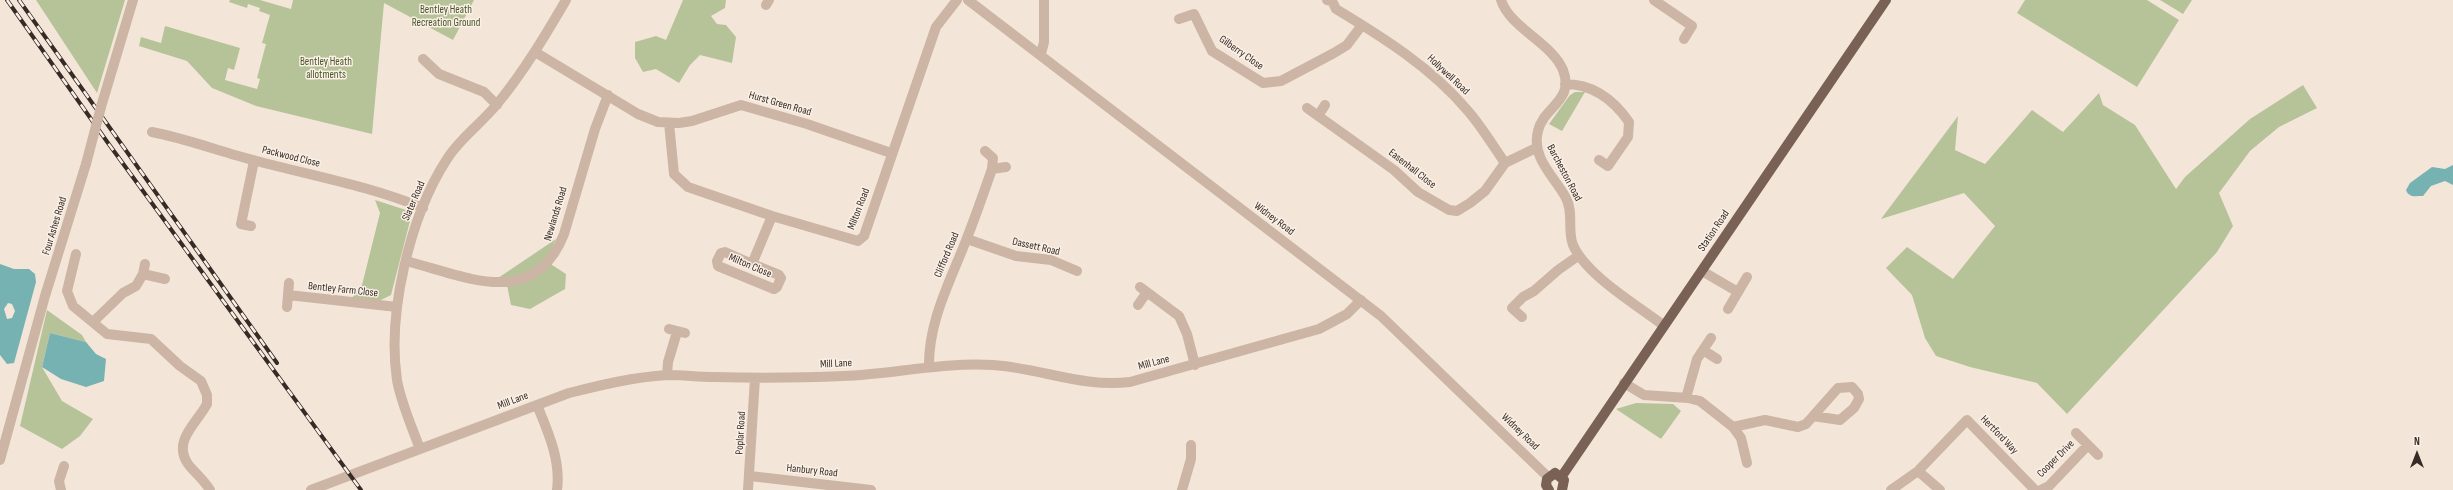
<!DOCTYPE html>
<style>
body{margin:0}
#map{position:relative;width:2453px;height:490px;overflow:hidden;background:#f3e6d9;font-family:"Sofia Sans Condensed",sans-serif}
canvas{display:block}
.north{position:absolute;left:2397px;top:434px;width:40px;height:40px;-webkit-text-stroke:3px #faf0e6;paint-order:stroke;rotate:0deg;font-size:11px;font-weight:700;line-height:16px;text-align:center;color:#372b26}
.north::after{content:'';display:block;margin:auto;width:14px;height:18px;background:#372b26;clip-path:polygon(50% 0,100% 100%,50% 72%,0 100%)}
</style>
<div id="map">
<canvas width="2453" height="490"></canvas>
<div class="north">N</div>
</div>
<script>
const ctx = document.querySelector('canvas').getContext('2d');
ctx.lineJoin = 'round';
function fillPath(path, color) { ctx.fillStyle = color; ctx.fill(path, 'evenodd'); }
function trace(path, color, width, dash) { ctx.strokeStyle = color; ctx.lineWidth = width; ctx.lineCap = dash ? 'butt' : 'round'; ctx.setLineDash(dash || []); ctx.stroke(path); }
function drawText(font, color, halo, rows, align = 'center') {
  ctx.font = font + ' "Sofia Sans Condensed",sans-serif'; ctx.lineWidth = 3; ctx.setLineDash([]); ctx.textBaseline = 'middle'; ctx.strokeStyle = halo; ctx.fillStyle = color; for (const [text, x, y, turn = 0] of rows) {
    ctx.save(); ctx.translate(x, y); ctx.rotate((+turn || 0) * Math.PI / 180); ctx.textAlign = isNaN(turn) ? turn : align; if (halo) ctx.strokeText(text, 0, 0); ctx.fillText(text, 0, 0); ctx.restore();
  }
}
const green = new Path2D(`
 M 36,0 L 125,0 L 97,93 Z
 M 230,0 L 260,0 L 291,9 L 293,0 L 474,0 L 453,40 L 384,3 L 372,134 L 256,106 L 212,88 L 187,61 L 139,46 L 141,37 L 161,43 L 165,26 L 240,48 L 234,70 L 228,68 L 225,80 L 257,89 L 260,79 L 257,78 L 266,44 L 262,43 L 270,15 L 259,11 L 260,8 L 248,4 L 247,8 L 229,2 Z
 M 683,0 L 726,0 L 725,8 L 711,16 L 717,24 L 726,25 L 736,37 L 732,63 L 700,55 L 690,65 L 679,83 L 656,69 L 643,72 L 635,58 L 635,42 L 656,36 L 666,40 Z
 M 2025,0 L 2147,0 L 2179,20 L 2137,87 L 2017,13 Z
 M 2160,0 L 2192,0 L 2183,14 Z
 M 2303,85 L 2317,108 L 2279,127 L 2250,151 L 2219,193 L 2233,226 L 2217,252 L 2067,414 L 2037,383 L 1970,367 L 1936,356 L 1925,338 L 1912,295 L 1886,268 L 1907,247 L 1953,279 L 1995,226 L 1964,193 L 1881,219 L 1958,116 L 1955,150 L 1985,164 L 2032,110 L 2063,132 L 2099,93 L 2103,105 L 2135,125 L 2176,189 L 2185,177 L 2250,119 Z
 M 1575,92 L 1585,92 L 1562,131 L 1549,124 L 1570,95 Z
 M 375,200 L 406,210 L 410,221 L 391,295 L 379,301 L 352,298 L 362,285 L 380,213 Z
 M 556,239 L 546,261 L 566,274 L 565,289 L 530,309 L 511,305 L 506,280 L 498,278 Z
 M 47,310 L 82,335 L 86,342 L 50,333 L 42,367 L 62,401 L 93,419 L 80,436 L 62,449 L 20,426 Z
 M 1636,403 L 1673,404 L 1681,411 L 1661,439 L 1616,409 Z`);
const water = new Path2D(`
 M 2453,165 L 2453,185 L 2445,181 L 2431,186 L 2423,196 C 2415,196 2409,198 2406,190 L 2410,183 L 2432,167 L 2445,169 Z
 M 0,264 L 14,269 L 29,269 L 35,274 L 36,282 L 14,363 L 7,364 L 0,355 ZM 8,303 L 12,304 L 15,311 L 12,318 L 7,319 L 4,309 Z
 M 50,333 L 86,342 L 96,354 L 106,359 L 104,381 L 86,387 L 61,379 L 42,367 Z`);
const minor = new Path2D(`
 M 968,0 L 1381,316 L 1548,477
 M 1327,0 L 1332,1 L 1336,9 C 1384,38 1432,68 1468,111 C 1482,127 1493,146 1505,163 L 1536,148
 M 1501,0 C 1510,28 1552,43 1563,70 C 1575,101 1543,107 1538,131 C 1531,158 1554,176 1566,198 C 1574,213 1567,230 1573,245 C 1586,275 1637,305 1663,325
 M 1654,0 L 1692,26 L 1684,39
 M 766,5 L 769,0
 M 1179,19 L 1194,14 L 1212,51 L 1263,83 L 1281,81 L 1334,53 L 1347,45 L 1362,25
 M 535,52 L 638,114 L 658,122 L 679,123 L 692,121 L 741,105 L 807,124 L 891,153
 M 1041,54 L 1044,42 L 1044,0
 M 423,59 L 439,74 L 484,92 L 497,105
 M 1565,84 C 1593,84 1613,99 1629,122 L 1628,137 L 1608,166 L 1599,160
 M 101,107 L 133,0
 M 1307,108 L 1394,170 L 1418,192 L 1449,210 L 1457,211 L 1470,203 L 1485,191 L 1505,163
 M 1318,116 L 1325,105
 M 669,123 L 674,174 L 688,187 L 772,216 L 858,241 L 864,236 L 936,27 L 957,0
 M 152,132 C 188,139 221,152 257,161 C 313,176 370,186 423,208
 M 985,151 L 993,158 L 992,169
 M 251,226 L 241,224 L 254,161
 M 967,239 L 1016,256 L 1051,260 L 1077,271
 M 76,254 L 67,291 L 73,306 L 107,334 L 151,339 L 180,366 L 201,381 L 207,395 L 207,404 C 197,423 172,441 188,464 C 195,473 204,480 210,490
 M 406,261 C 465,276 534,311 564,234 L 595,129 L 608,95
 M 752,264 L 725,252 L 721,253 L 717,261 L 718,266 L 774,289 L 777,287 L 781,278 L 779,275 L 752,264 L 772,216
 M 1702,271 L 1738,292
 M 143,274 L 165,279
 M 1140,287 L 1179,316 L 1187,334 L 1195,365
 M 288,295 L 397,307
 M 1138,305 L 1147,292
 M 287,307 L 289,283
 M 1728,309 L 1747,277
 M 1522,317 L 1512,308 L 1523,297 L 1534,291 L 1558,270 L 1578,256
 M 93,322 L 123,293 L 136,286 L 143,274 L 145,264
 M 669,329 L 685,333
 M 1703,350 L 1717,359
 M 929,367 C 928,321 951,280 967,238 C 976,215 984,192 992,169 L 1006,167
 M 667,375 L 668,362 L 677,332
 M 1624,383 L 1644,395 L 1688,398 L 1700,401 L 1733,427
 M 1686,398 L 1697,359 L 1711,338
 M 537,405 C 548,432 561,460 557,490
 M 1733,427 L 1765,420 L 1798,427 L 1806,424 L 1838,388 L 1852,387 L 1858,394 L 1859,399 L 1854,408 L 1840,420 L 1813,416
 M 1733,427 L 1741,438 L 1747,463
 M 2076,433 L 2098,455
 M 420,449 C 412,427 401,403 397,380 C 387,313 410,216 447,159 C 460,138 482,123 498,103 C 524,71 545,36 566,0
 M 0,460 L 45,296 L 86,164
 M 1918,471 L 1940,490
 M 750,476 L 871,490
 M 61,490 L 59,481 L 64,466
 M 311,490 L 569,393 C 601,385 634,377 667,375 C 683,375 698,377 713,377 C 756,378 799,378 843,376 C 893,374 942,362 993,365 C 1040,368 1083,388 1130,382 L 1319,329 L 1347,314 L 1361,300
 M 748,490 L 755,378
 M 1182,490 L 1191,459 L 1191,445
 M 1891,490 L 1918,471 L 1967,420 L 2035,490
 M 2041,490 L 2049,486 L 2088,445`);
const major = new Path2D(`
 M 1562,476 L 1886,0
 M 1549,490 L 1546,485 L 1547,479 L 1555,473 L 1564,480 L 1562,490`);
const rail = new Path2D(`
 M 7,0 L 108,143 L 361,490
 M 19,0 L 277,363`);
const minorBridge = new Path2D(`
 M 86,164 L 101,107`);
const parkNames = [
 ["Bentley Heath",446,10],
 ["Recreation Ground",446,23],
 ["Bentley Heath",326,62],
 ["allotments",326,75]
];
const streetNames = [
 ["Gilberry Close",1241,53,35],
 ["Hollywell Road",1448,75,43],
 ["Hurst Green Road",780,104,16],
 ["Packwood Close",291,157,14],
 ["Easenhall Close",1412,169,38],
 ["Barcheston Road",1564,173,62],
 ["Slater Road",414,201,-67],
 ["Milton Road",859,209,-69],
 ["Newlands Road",556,214,-73],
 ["Widney Road",1274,219,37],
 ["Four Ashes Road",55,226,-73],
 ["Station Road",1714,231,-56],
 ["Dassett Road",1036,247,13],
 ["Clifford Road",947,255,-67],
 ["Milton Close",750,266,23],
 ["Bentley Farm Close",343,290,6],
 ["Mill Lane",1154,363,-15],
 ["Mill Lane",836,364,-3],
 ["Mill Lane",513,401,-21],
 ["Widney Road",1520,432,44],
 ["Poplar Road",741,433,-87],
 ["Hertford Way",1999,435,46],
 ["Cooper Drive",2056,459,-45],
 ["Hanbury Road",812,471,6]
];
fillPath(green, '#b6c398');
fillPath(water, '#76b2b2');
trace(minor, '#ccb5a4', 10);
trace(major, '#7a6156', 10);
trace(rail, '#372b26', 4);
trace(rail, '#faf0e6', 2.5, [8]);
trace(minorBridge, '#ccb5a4', 10);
drawText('11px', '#485629', '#faf0e6', parkNames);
drawText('11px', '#372b26', '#faf0e6', streetNames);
</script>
